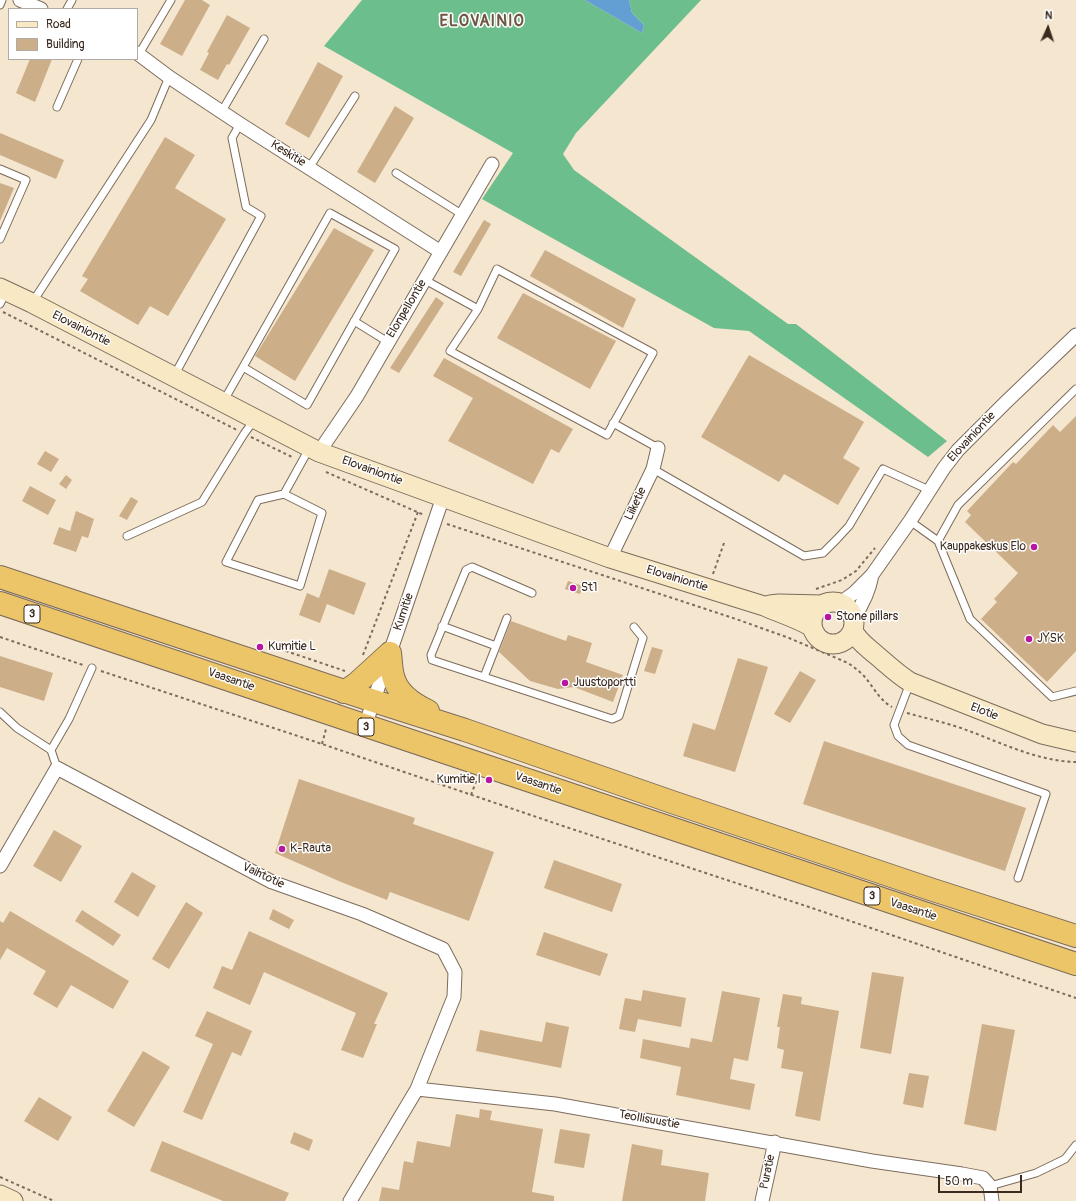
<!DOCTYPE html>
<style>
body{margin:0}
#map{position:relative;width:1076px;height:1201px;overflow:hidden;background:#f5e6d0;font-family:Pangolin,sans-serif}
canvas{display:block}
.legend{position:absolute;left:8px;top:8px;width:130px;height:52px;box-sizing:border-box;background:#fff;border:1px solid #b1aaa5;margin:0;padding:5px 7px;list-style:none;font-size:12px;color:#3b2a1e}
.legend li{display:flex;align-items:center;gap:8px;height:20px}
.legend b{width:20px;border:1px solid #b1aaa5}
.north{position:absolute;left:1028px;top:8px;width:40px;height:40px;-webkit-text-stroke:3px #fff;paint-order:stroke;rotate:3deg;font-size:11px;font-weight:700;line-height:16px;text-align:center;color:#3b2a1e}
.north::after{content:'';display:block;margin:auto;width:14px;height:18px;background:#3b2a1e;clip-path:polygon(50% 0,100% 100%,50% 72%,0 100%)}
.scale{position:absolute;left:938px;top:1175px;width:84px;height:18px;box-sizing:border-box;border:2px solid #3b2a1e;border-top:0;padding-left:5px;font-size:12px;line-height:14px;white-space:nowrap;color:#3b2a1e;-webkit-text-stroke:3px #fff;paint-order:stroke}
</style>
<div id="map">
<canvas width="1076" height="1201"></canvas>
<ul class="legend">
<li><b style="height:5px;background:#f8e8c3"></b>Road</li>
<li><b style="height:11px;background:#ccae88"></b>Building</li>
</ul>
<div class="north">N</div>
<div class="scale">50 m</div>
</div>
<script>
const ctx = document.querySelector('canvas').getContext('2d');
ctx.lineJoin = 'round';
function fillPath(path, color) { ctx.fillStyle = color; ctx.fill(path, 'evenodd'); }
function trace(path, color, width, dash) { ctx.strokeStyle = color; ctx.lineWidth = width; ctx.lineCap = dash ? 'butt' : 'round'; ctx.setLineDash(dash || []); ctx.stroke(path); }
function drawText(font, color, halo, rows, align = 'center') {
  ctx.font = font + ' Pangolin,sans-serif'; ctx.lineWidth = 3; ctx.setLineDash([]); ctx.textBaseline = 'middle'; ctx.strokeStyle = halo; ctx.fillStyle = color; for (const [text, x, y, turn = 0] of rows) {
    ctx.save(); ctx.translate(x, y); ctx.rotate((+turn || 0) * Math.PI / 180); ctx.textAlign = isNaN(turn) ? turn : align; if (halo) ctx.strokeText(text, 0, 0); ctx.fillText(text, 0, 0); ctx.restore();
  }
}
const forest = new Path2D(`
 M 362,0 L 585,0 L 642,33 L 644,25 L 632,13 L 629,0 L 701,0 L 576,133 L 563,154 L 574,170 L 788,324 L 796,324 L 947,441 L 928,457 L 749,331 L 714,328 L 482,199 L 513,153 L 324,46 Z`);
const water = new Path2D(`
 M 585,0 L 629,0 L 632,13 L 644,25 L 642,33 Z`);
const building = new Path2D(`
 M 185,0 L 202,0 L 210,5 L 182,56 L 160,44 Z
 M 227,15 L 250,28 L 229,65 L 227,64 L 218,80 L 200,70 L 209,53 L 207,52 Z
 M 30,59 L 52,59 L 35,102 L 16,93 Z
 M 318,62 L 343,76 L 309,138 L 285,124 Z
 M 395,106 L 414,118 L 375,183 L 357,172 Z
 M 0,133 L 64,160 L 56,179 L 0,155 Z
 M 165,137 L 195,155 L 175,188 L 226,219 L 168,316 L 150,306 L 138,325 L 80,291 L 88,279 L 82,276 Z
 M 0,183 L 14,188 L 0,221 Z
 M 484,220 L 491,224 L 461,276 L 453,272 Z
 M 334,228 L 374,250 L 295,381 L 255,356 Z
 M 545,250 L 636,299 L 623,328 L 530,276 Z
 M 523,293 L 616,341 L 590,389 L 497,338 Z
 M 436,297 L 444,303 L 399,373 L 390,368 Z
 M 749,355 L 864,422 L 843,458 L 860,468 L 838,505 L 784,474 L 779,482 L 701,437 Z
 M 444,358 L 573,429 L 559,453 L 551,449 L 533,484 L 448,441 L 473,398 L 433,376 Z
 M 1076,416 L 1076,651 L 1047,682 L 981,619 L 997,602 L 994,599 L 1018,573 L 965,522 L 971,515 L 967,511 L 1013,462 L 1016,464 L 1053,425 L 1060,432 Z
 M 45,451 L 59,459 L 51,472 L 37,464 Z
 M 66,475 L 72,480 L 66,489 L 59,484 Z
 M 30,486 L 56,500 L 48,515 L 22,501 Z
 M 131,497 L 138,501 L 127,520 L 119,516 Z
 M 76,511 L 94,519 L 88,538 L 82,536 L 76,552 L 53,544 L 59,527 L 70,531 Z
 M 329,569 L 366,583 L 354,615 L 327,604 L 320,623 L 299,615 L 307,593 L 319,598 Z
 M 568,581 L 583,586 L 580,594 L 565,589 Z
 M 511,621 L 566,641 L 568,635 L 592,643 L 586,662 L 623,675 L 613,702 L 574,687 L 558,689 L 530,681 L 499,652 Z
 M 652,647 L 663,650 L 655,674 L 644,671 Z
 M 0,656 L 53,673 L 44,701 L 0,687 Z
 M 738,658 L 768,667 L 735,772 L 683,756 L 693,723 L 715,730 Z
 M 800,671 L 816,680 L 790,723 L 774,714 Z
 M 824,741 L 1026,808 L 1005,871 L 803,804 Z
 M 299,779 L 415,818 L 413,824 L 494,852 L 469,921 L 390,892 L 387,900 L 341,882 L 275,853 Z
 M 54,830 L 82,846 L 61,882 L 33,866 Z
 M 554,860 L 622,884 L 612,912 L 544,888 Z
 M 132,872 L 156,886 L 138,917 L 114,902 Z
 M 186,902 L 203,913 L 169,969 L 152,959 Z
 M 273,909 L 294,920 L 289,929 L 269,919 Z
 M 82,910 L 121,935 L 113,946 L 75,921 Z
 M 10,911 L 129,981 L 113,1009 L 71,985 L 57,1008 L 33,994 L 46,971 L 7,948 L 0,960 L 0,921 L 3,923 Z
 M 249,931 L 388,993 L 374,1024 L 377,1024 L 363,1058 L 341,1050 L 356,1013 L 264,972 L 250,1005 L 213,988 L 222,966 L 232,970 Z
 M 544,932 L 608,954 L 600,976 L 536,955 Z
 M 872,972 L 904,977 L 891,1054 L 860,1048 Z
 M 643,990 L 686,998 L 681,1027 L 638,1019 L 635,1032 L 619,1029 L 625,998 L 641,1001 Z
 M 722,991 L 760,998 L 748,1061 L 734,1058 L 730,1079 L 755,1084 L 750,1110 L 676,1095 L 681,1067 L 640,1058 L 643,1039 L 689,1048 L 691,1038 L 712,1042 Z
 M 783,994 L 802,997 L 801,1004 L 839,1011 L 820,1121 L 795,1116 L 803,1072 L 781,1068 L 784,1050 L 777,1048 L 780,1027 L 777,1027 Z
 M 207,1011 L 252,1031 L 241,1056 L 232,1052 L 202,1120 L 183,1112 L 213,1044 L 195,1036 Z
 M 546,1022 L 569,1027 L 561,1068 L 476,1051 L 480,1030 L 542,1042 Z
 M 982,1024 L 1015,1030 L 996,1131 L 964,1124 Z
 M 143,1051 L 170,1067 L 134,1127 L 107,1111 Z
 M 909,1073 L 929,1076 L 923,1108 L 903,1104 Z
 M 39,1097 L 72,1117 L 58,1141 L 24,1121 Z
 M 480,1109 L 492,1111 L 490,1120 L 543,1129 L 532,1192 L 554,1196 L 554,1201 L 379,1201 L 382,1187 L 399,1190 L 404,1161 L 413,1163 L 417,1141 L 450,1147 L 456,1114 L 479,1118 Z
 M 560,1129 L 590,1134 L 584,1168 L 554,1163 Z
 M 294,1132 L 313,1140 L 309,1151 L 290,1143 Z
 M 162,1141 L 289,1193 L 285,1201 L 223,1201 L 150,1171 Z
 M 632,1144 L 663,1150 L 661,1165 L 709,1173 L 705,1201 L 622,1201 Z`);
const path = new Path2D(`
 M 3,312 L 237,430
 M 251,437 L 294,458
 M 326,472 L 424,515
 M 447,524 L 736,619 L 789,638 L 848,663 C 854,667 859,671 864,676 C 873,686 879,700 892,707
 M 713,574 L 724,543
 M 816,589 L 842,580 L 856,571 L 875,548
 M 0,637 L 83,665
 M 268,647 L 277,648 L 345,671
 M 363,655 L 418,512
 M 101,671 L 322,744 L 563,826 L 815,909 L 1076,998
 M 907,713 C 925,718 943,722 961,728 C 998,741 1035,761 1076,762
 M 322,744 L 326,729
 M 471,795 L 477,779
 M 0,1177 L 54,1201`);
const service = new Path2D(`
 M 0,5 L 2,0
 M 67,9 L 72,0
 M 139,54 L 171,0
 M 57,107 L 78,59
 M 222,111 L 264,39
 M 309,168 L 355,96
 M 0,169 L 26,180 L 0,239
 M 396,173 L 463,215
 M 425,280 L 478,309 L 450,351 L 607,435 L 653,353 L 497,269 L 478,309
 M 32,303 L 151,120 L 169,77
 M 0,304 L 6,292
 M 354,321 L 388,342
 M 174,376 L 261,216 L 246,207 L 232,138 L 240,124
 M 1076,389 L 958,505 L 938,541 L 970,619 L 1052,697 L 1076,691
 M 223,402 L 243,367 L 307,405 L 395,249 L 330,213 L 243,367
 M 613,423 L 658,448
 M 653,469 L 804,556 L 823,553 L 837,539 L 849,526 L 883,469 L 929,490
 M 284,494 L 322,513 L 300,586 L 226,562 L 258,500 L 284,494 L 310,447
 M 910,521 L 938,541
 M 127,536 L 202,502 L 244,434 L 255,419
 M 532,593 L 472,567 L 466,570 L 431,655 L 432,660 L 612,719 L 619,716 L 643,638 L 634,627
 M 442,626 L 496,646
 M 484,677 L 507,618
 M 910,683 L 894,725 L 898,736 L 908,745 L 1046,794 L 1018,878
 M 0,712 L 17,728 L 51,750 L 57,768
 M 51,750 L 69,719 L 92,668
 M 990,1186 L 1036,1173 L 1065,1159 L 1076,1145`);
const minor = new Path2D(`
 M 20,0 L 41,9
 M 137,53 L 169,77 L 240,124 L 441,252
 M 319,452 L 357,396 L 492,164
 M 610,558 L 653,469 L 658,448
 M 840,603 L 854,593 L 872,575 L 910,521 L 944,468 L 958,450 L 1006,402 L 1076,335
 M 854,617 C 863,604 869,591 872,575
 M 365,726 L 443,497
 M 0,866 L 57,768 L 272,882 L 362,914 L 443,949 L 455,972 L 454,997 L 417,1089
 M 350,1201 L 417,1089 L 555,1104 L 872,1161 L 962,1174 L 983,1178 L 990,1186 L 992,1201
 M 762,1201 L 775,1142`);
const secondary = new Path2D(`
 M 0,288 L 32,303 L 319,452 L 610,558 L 764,606 C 780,613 797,618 812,627
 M812 623a21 21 0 1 1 42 0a21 21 0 1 1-42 0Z
 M 770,605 L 779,604 L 822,605
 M 853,631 C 858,641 867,647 875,654 C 887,664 897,674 910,682 L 1042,734 L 1076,742
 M 0,1195 L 13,1201`);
const trunk = new Path2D(`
 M 0,577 L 374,701 L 465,730 L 672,802 L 930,889 L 1076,936
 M 0,603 L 1076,964
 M 390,653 C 391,660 391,669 393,676 C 397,693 413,704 428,711
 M 344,692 L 356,684 L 390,653`);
const markers = [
 [1034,547,4,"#b5179e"],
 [573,588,4,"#b5179e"],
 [828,617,4,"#b5179e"],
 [1029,639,4,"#b5179e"],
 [260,647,4,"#b5179e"],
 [565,683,4,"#b5179e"],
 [489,780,4,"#b5179e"],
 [282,849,4,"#b5179e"]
];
const shields = [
 [32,614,16],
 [366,727,16],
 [872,896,16]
];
const shieldNames = [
 ["3",32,614],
 ["3",366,727],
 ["3",872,896]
];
const streetNames = [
 ["Keskitie",288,154,32],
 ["Elonpellontie",407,309,-59],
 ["Elovainiontie",81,329,27],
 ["Elovainiontie",972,437,-47],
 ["Elovainiontie",372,471,20],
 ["Liiketie",636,504,-65],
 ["Elovainiontie",677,579,17],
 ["Kumitie",404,612,-71],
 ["Vaasantie",231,680,19],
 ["Elotie",984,712,21],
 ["Vaasantie",538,784,19],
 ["Vaihtotie",263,876,25],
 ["Vaasantie",913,910,18],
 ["Teollisuustie",649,1120,10],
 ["Puratie",768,1172,-78]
];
const poiNames = [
 ["Kauppakeskus Elo",1026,547,"right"],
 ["St1",581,588],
 ["Stone pillars",836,617],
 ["JYSK",1037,639],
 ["Kumitie L",268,647],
 ["Juustoportti",573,683],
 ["Kumitie I",481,780,"right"],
 ["K-Rauta",290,849]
];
const districtNames = [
 ["ELOVAINIO",482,22]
];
fillPath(forest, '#6cbe8c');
fillPath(water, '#649fd4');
fillPath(building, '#ccae88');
trace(service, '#7c6c5c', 9);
trace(minor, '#7c6c5c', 15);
trace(secondary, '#7c6c5c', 21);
trace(trunk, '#7c6c5c', 24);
trace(path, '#7c6c5c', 2, [3, 3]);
trace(service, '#fff', 7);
trace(minor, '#fff', 13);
trace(secondary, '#f8e8c3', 19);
trace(trunk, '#edc569', 22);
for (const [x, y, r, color] of markers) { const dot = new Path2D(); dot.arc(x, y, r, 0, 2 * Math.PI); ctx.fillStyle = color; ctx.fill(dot); trace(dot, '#fff', 1.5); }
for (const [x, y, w] of shields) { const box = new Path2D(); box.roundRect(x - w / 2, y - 9, w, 18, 3); ctx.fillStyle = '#fff'; ctx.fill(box); trace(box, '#3b2a1e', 1); }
drawText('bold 11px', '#3b2a1e', null, shieldNames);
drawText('12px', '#3b2a1e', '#fff', streetNames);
drawText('12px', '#3b2a1e', '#fff', poiNames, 'left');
ctx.letterSpacing = '1px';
drawText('bold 16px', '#6e5843', '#fff', districtNames);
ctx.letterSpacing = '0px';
</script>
